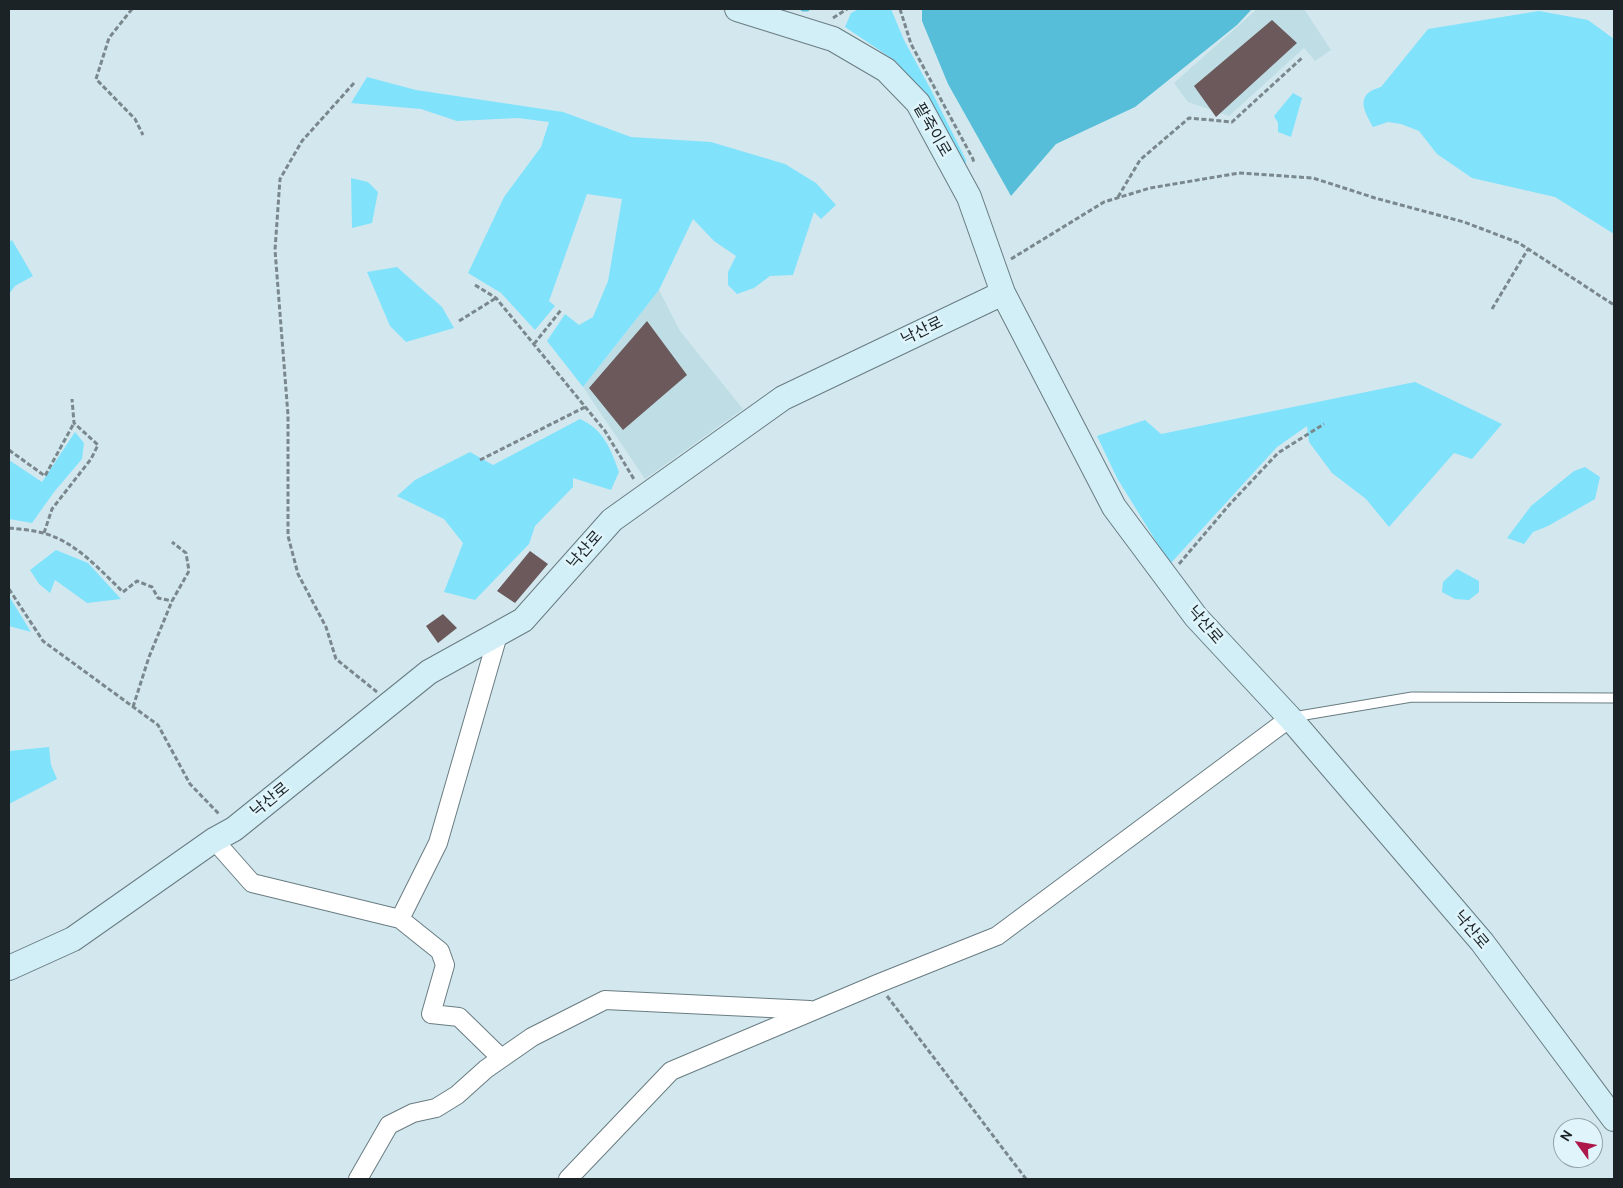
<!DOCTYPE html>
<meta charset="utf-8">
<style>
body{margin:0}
#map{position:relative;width:1623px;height:1188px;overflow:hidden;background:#d2e8ee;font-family:Cabin,sans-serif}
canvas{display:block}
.frame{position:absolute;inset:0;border:10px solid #1c2326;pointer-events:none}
.north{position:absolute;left:1553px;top:1118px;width:50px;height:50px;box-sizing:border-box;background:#dff5fb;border:1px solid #91a1a6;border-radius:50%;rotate:302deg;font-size:14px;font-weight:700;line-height:20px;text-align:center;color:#1c2326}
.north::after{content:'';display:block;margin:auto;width:18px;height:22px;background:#ac194a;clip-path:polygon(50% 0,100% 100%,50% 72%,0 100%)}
</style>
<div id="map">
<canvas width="1623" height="1188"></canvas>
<div class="frame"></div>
<div class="north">N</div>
</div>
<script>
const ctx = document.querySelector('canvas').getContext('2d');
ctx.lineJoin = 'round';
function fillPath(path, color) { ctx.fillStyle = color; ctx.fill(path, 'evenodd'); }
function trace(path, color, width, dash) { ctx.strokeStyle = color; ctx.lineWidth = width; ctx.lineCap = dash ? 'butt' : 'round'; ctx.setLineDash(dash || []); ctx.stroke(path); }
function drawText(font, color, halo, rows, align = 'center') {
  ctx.font = font + ' Cabin,"Noto Sans KR",sans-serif'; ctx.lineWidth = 5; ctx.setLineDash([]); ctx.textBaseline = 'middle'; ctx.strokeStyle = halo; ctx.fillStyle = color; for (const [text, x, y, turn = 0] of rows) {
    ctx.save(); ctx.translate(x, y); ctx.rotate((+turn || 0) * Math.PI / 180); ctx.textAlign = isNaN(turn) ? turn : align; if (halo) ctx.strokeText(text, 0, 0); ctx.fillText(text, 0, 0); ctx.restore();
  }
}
const built = new Path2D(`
 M 1257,9 L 1304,9 L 1331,50 L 1315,61 L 1304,48 L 1229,116 L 1188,102 L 1174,83 Z
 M 659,290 L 680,331 L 743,409 L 645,479 L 583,387 Z`);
const green = new Path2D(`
 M 859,9 L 891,9 L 904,40 L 931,90 L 966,160 L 965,172 L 928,98 L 894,60 L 845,27 L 851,13 Z
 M 1539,11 L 1588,20 L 1614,39 L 1614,234 L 1555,197 L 1472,178 L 1437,154 L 1419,131 L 1401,124 L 1388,122 L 1373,127 C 1363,110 1355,94 1381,87 L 1428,29 Z
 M 367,77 L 416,90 L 563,112 L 631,137 L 711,142 L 785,164 L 816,183 L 836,205 L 821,219 L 814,212 L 793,275 L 770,276 L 754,288 L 737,294 L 728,285 L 728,272 L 736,256 L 714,241 L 693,219 L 659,290 L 583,387 L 547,341 L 565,314 L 579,325 L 593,317 L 608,281 L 622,199 L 587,194 L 549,301 L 555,306 L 535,330 L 501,293 L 468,273 L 504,197 L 541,147 L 549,122 L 518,118 L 457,121 L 421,109 L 351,103 Z
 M 1293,93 L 1302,98 L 1291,137 L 1278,132 L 1278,123 L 1274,116 Z
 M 351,178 L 368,182 L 378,192 L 372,223 L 352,228 Z
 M 12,240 L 33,276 L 15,286 L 9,294 L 9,242 Z
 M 397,267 L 442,307 L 454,328 L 406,342 L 390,326 L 367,272 Z
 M 1415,382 L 1502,424 L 1472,459 L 1454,453 L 1389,527 L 1366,499 L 1332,473 L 1309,442 L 1307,426 L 1277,447 L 1170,564 L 1117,478 L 1097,436 L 1145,420 L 1161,434 Z
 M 580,419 C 603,429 611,449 619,472 L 611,490 L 573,478 L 573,487 L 535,526 L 529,544 L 475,600 L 444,592 L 463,543 L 444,519 L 397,496 L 415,480 L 470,452 L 493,465 Z
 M 75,432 L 84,443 L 82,459 L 54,492 L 32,523 L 9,519 L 9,460 L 42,482 Z
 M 1585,467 L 1600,477 L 1595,499 L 1548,526 L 1533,532 L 1524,544 L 1507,538 L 1531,506 L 1574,471 Z
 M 56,550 L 88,563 L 121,599 L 87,603 L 55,580 L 50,593 L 39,584 L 30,570 Z
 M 1457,569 L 1479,581 L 1479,592 L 1469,600 L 1455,599 L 1442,592 L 1443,582 Z
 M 9,596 L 31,632 L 9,626 Z
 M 49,747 L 51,765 L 57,779 L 9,804 L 9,751 Z`);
const water = new Path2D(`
 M 922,9 L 1252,9 L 1237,25 L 1135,107 L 1056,144 L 1011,196 L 948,84 L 922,21 Z`);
const stream = new Path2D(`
 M 803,9 L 807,9`);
const building = new Path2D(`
 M 1272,20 L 1297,43 L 1216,117 L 1194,86 Z
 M 647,321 L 687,375 L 623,430 L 589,388 Z
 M 530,551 L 548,564 L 515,603 L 497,591 Z
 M 443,614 L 457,628 L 438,643 L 426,626 Z`);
const path = new Path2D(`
 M 132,9 L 109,38 L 96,79 L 135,119 L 143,135
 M 900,9 L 911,44 L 973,159 L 974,164
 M 833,18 L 847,9
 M 354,83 L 302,141 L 280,179 L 275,250 L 288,415 L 288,536 L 298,574 L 326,627 L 336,659 L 377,692
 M 1118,197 L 1140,160 L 1189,118 L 1232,122 L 1303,57
 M 1011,259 L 1104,202 L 1150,188 L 1239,173 L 1313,178 L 1375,198 L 1464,222 L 1519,243 L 1614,305
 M 475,285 L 496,298 L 605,431 L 635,481
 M 1492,309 L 1528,249
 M 459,321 L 496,298
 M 534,344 L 561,310
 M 9,450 L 45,476 L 74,423
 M 480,460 L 585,407
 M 9,528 C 20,529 32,530 43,533 C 75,541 100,570 123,592 L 137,581 L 152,587 L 158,598 L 172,601
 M 44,533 L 52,509 L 91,459 L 98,445 L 74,423 L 72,399
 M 1179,564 L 1230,504 L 1278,453 L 1324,424
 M 9,589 L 43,641 L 158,725 L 190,784 L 220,815
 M 133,707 L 149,657 L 172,601 L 189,571 L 186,553 L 172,542
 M 887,996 L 1026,1179`);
const lane = new Path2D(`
 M 1293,717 L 1412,697 L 1614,698`);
const street = new Path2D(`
 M 498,635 L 438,843 L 400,919 L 440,951 L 445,965 L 431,1014 L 459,1017 L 501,1058
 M 214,840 L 252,883 L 400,919
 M 358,1179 L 389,1125 L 413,1113 L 436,1108 L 457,1095 L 486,1069 L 532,1037 L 605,1000 L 810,1010
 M 568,1179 L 671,1071 L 877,984 L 997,936 L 1290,718`);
const secondary = new Path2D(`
 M 737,9 L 833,39 L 886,70 L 918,103 L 969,197 L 1003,293 L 1114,507 L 1196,617 L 1290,718 L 1482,942 L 1614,1119
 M 9,968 L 73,939 L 214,840 L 234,829 L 429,672 L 523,620 L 612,520 L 783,398 L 1003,293`);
const streetNames = [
 ["팥죽이로",932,130,60],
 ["낙산로",922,331,-26],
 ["낙산로",585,550,-49],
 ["낙산로",1205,625,49],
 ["낙산로",270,800,-39],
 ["낙산로",1471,930,50]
];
fillPath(built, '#bfdde5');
fillPath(green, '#81e2fc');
fillPath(water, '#56bed8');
trace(stream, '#56bed8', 5);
fillPath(building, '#6b595b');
trace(lane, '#697c82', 11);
trace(street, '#697c82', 20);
trace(secondary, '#697c82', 26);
trace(path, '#7a888d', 3, [5, 2.5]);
trace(lane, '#fff', 9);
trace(street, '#fff', 18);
trace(secondary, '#d2eff7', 24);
drawText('16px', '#1c2326', '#dff5fb', streetNames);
</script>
